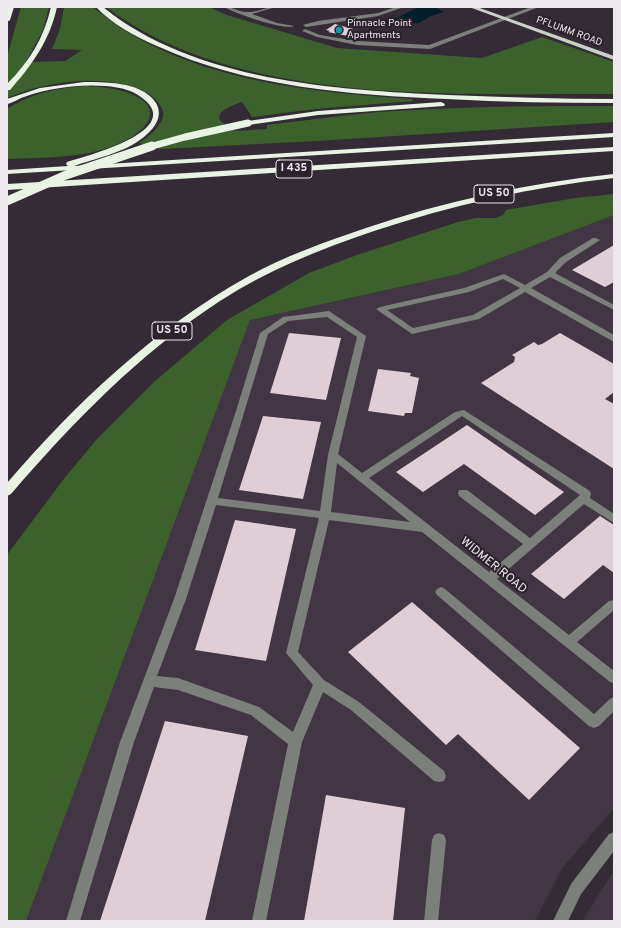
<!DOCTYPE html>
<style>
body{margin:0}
#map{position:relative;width:621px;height:928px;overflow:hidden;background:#352b36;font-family:Overpass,sans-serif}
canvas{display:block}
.frame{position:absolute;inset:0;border:8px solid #ede7ee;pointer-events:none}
</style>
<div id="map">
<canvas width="621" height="928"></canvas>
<div class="frame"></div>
</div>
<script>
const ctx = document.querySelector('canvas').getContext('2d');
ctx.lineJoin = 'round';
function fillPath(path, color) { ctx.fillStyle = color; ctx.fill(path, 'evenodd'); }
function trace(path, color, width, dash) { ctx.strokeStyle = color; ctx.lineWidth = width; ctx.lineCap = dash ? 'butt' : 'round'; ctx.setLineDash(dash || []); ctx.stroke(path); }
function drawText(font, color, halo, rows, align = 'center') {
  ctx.font = font + ' Overpass,sans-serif'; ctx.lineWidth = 4; ctx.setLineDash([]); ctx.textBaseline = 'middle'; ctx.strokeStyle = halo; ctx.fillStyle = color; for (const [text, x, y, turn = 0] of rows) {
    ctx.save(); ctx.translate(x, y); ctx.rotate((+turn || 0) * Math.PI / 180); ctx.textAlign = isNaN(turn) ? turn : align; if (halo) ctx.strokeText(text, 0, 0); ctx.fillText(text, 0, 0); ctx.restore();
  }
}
const built = new Path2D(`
 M 614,215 L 614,808 L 563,867 L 535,921 L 26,921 L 250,320 L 459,274 Z
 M 614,870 L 614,921 L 582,921 L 613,872 Z`);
const green = new Path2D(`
 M 21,7 L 49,7 L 43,30 L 26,62 L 65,61 L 82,50 L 52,49 L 60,29 L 64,7 L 93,7 C 178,79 304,92 412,99 L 413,101 L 315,109 L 252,117 L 242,102 C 233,105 209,113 224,124 C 227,126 230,129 232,130 C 242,132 256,129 267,129 L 267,125 C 316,119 365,112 414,110 C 481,106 547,106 614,106 L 614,122 L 316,141 L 161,149 L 139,143 C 148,137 160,128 163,117 C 164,113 162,108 160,105 C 147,83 104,80 81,81 C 55,82 31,88 7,98 L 7,57 Z
 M 106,7 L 209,7 L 227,15 L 337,48 L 482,58 L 542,37 L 614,62 L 614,94 C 455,93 239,107 106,7 Z
 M 86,86 C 100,87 113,88 126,92 C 170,107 146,133 116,145 C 82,159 43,157 7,159 L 7,109 C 32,93 57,88 86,86 Z
 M 614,194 L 614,215 L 459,274 L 250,320 L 26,921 L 7,921 L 7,555 L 63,480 L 97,439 L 154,382 L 227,320 L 309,273 L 357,255 L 458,222 L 476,218 L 496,218 L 503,215 L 506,210 L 575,198 Z`);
const water = new Path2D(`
 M 418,7 L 435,7 L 444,12 L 431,16 L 419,23 L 388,26 L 372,24 L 399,17 Z`);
const building = new Path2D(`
 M 335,24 L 353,29 L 350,31 L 354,32 L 348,36 L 328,32 L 330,31 L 326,30 Z
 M 614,245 L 614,282 L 605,287 L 572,270 Z
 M 289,333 L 341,338 L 326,400 L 270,393 Z
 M 560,333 L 614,364 L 614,392 L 605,399 L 614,404 L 614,469 L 481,383 L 514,362 L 515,357 L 512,355 L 534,342 L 538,345 L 542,344 Z
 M 378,369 L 411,373 L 410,376 L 419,378 L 412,413 L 405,413 L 404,416 L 368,411 Z
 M 263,416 L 321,422 L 303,499 L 239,490 Z
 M 467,425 L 564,492 L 535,515 L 464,464 L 423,492 L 396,472 Z
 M 600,516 L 614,525 L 614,573 L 603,565 L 564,599 L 531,574 Z
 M 235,520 L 296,529 L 266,661 L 195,650 Z
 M 412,602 L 580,748 L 529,800 L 458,734 L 446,745 L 348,652 Z
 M 165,721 L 248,736 L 205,921 L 100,921 Z
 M 326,795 L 405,808 L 393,921 L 304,921 Z`);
const minor = new Path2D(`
 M 224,7 C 233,7 239,12 247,12 C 255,13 266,7 276,7 L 252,14 L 277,23 L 294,26 C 285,31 234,13 224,7 Z
 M 396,7 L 404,7 L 378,16 L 306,27 L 303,25 L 318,21 L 378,13 Z
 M 531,7 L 539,7 L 430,49 L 357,45 L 317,37 L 302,31 L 305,29 L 320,35 L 357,41 L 429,45 Z
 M 593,238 L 596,238 L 600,240 L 566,262 L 555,273 L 614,305 L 614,310 L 550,277 L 531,288 L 614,335 L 614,342 L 525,292 L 479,319 L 412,334 L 376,309 L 380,307 L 464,288 L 504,274 L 525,285 L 547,272 L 560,258 ZM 503,279 L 520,288 L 473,315 L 413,328 L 387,310 L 469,292 Z
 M 329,311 L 366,336 L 338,454 L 362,473 L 455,412 L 464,410 L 590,491 L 591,494 L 590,498 L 614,514 L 614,523 L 584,504 L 497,579 L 569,635 L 609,601 L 614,600 L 614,610 L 577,642 L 614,671 L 614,683 L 610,682 L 422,532 L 329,520 L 298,652 L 324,680 L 359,702 L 444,771 L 446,776 L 444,781 L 439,782 L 434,781 L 351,710 L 323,692 L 302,742 L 266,921 L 252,921 L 288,744 L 251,715 L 178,690 L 154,687 L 134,742 L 80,921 L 66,921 L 120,742 L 174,599 L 236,411 L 260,333 L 283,317 ZM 327,317 L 357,337 L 328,455 L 320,511 L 218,498 L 268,334 L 288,321 ZM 462,416 L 580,495 L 530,538 L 467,490 L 459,490 L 458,493 L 459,496 L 523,544 L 489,572 L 369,478 ZM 337,463 L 410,522 L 331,512 ZM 216,505 L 319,518 L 286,653 L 313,685 L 293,732 L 259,707 L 178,678 L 157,676 L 186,599 Z
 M 441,587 L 445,589 L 594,714 L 610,699 L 614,697 L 614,711 L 599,726 L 594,728 L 589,726 L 437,595 L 435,592 L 437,589 Z
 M 614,832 L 614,851 L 581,894 L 568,921 L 553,921 L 571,884 L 609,834 Z
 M 439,833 L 444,835 L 446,840 L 438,921 L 424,921 L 432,840 L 434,835 Z`);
const major = new Path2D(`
 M 469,7 L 477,7 L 614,56 L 614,60 Z`);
const highway = new Path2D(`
 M 8,7 L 14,7 L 10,20 L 7,22 Z
 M 51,7 L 57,7 C 50,40 32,65 10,90 L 7,90 L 7,84 C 29,62 44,38 51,7 Z
 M 96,7 L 103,7 C 194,81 335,90 448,95 C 503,97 559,99 614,99 L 614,103 C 558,103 503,102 447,99 C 350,95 247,87 157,46 C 136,37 112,24 96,7 Z
 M 84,82 C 98,82 112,82 126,85 C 156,92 173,114 144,137 C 124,153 97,158 74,166 L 614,133 L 614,137 L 7,174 L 7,170 L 68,166 L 66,164 L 67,162 C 83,157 178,133 147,102 C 136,91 121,87 105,86 C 79,84 49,88 24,97 C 18,99 13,103 7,104 L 7,99 L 40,88 Z
 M 441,102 L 445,104 L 444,106 L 318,115 L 248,125 L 244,123 L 248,121 L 318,111 Z
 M 614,147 L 614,151 L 7,190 L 7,184 Z
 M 614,174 L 614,178 C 532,187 452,205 374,231 C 320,249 268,270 220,301 C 140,353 73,422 11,494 L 7,496 L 7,483 C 77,402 155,328 249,276 C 285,256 325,242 363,229 C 445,201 528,183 614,174 Z`);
const highwayBridgeFar1 = new Path2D(`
 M 149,147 L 185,137 L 248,123`);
const highwayBridge = new Path2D(`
 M 7,201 L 66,175 L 152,146`);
const markers = [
 [339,30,4,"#0f9aa8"]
];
const farPoinames = [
 ["Pinnacle Point",347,24],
 ["Apartments",347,36]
];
const farStreetnames = [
 ["PFLUMM ROAD",569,32,20]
];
const shields = [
 [294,169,36],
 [494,194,40],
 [172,331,40]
];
const shieldNames = [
 ["I 435",294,169],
 ["US 50",494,194],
 ["US 50",172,331]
];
const streetNames = [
 ["WIDMER ROAD",493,566,39]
];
fillPath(built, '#423544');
fillPath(green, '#3d612c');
fillPath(water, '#021f29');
fillPath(building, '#e0ced6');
fillPath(minor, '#7c807a');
fillPath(major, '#c9d2c6');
fillPath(highway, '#e8f3e4');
trace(highwayBridgeFar1, '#e8f3e4', 7);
trace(highwayBridge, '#e8f3e4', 9);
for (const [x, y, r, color] of markers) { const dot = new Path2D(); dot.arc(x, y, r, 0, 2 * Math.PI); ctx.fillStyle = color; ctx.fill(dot); trace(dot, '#2b222c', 1.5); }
drawText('10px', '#ede7ee', '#2b222c', farPoinames, 'left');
drawText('10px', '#ede7ee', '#2b222c', farStreetnames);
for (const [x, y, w] of shields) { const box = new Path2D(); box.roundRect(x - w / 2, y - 9, w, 18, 3); ctx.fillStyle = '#2b222c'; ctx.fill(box); trace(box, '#ede7ee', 1); }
drawText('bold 11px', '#ede7ee', null, shieldNames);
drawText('12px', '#ede7ee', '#2b222c', streetNames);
</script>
